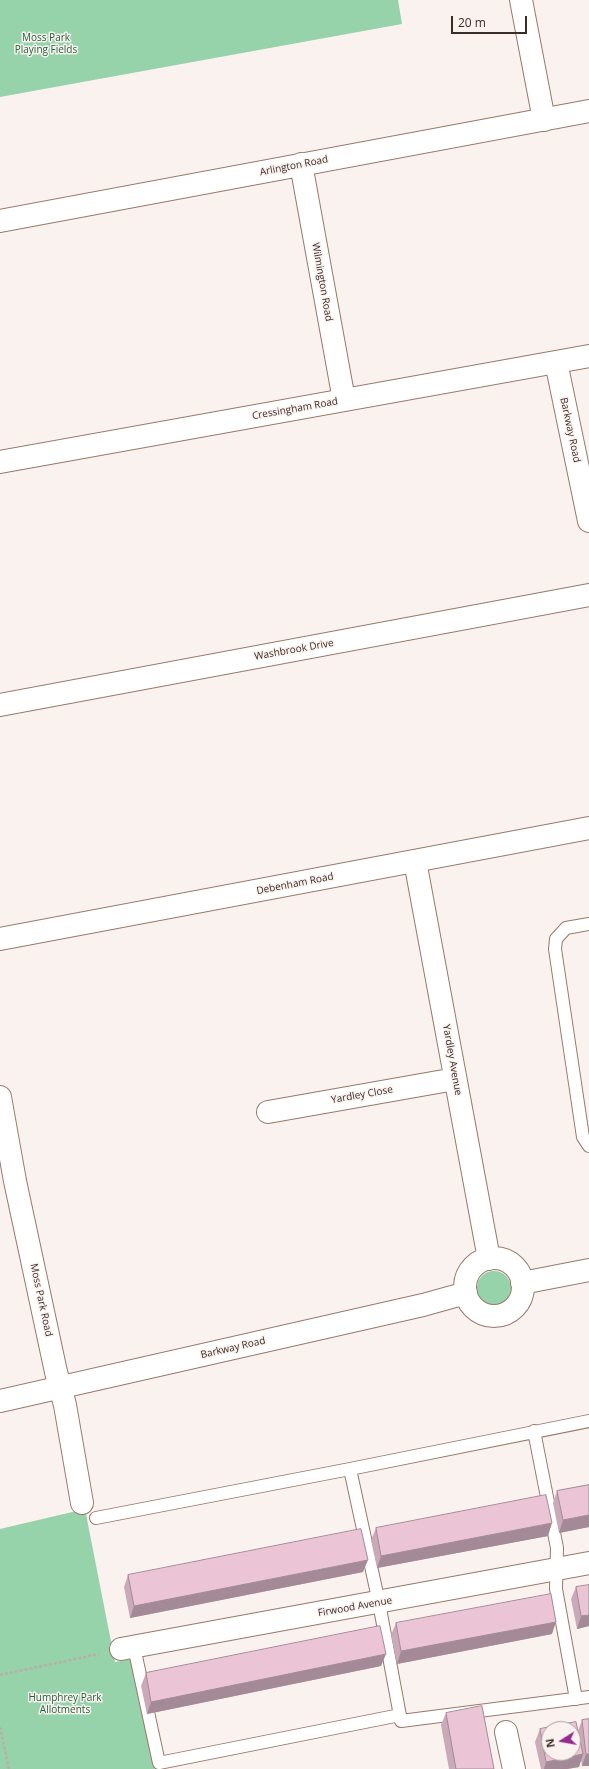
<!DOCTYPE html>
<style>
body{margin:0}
#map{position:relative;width:589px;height:1769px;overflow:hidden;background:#faf2ef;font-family:"Open Sans",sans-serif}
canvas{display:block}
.north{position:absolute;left:541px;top:1721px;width:40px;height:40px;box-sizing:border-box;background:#faf2ef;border:1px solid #ada39f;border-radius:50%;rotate:259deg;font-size:11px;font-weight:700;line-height:16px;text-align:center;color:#3a2d26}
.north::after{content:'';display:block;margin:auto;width:14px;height:18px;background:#952b8e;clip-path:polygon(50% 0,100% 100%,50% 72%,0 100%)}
.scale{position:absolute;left:451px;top:16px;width:76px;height:18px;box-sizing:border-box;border:2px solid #3a2d26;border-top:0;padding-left:5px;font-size:12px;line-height:14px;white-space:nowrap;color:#3a2d26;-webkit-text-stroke:3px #faf2ef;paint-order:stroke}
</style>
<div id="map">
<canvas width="589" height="1769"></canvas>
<div class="north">N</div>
<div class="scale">20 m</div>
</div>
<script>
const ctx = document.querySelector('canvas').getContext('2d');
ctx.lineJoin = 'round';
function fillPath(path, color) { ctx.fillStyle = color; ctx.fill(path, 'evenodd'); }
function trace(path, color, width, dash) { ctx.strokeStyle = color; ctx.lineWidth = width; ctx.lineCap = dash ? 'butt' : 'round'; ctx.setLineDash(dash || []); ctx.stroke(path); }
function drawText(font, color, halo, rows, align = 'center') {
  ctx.font = font + ' "Open Sans",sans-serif'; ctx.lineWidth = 3; ctx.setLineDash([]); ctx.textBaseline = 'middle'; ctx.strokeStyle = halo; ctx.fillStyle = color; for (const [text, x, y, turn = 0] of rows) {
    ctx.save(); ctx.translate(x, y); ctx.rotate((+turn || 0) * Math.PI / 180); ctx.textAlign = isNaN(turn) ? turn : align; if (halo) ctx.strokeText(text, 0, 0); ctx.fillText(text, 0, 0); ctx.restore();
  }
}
const green = new Path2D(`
 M 0,0 L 398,0 L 402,24 L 0,97 Z
 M477 1288a17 17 0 1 1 34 0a17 17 0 1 1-34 0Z
 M 85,1509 L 115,1662 L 132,1659 L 155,1769 L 0,1769 L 0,1529 Z`);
const path = new Path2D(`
 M 0,1675 L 99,1654
 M 0,1727 L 9,1769`);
const lane = new Path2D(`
 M 589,924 L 566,928 L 556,939 L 555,949 L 583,1137 L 589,1146
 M 589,1421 L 350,1469 L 379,1603 L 401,1721 L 589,1697
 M 534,1431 L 557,1548 L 556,1589 L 576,1699
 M 96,1518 L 350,1469
 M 134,1647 L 159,1763 L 400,1715`);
const street = new Path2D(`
 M 521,0 L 544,120
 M 301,164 L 344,400
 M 0,221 L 589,111
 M 556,362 L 589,521
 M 0,462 L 589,356
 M 0,705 L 589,595
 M 415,861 L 489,1259
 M 0,939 L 589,828
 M 0,1097 L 15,1181 L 56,1372 L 65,1405 L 82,1503
 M 268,1112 L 455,1079
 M465 1287a29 29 0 1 1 58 0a29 29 0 1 1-58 0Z
 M 522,1283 L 589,1270
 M 0,1401 L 423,1305 L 466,1293
 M 121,1649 L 589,1563
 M 506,1732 L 514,1769`);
const wall = new Path2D(`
 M 589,1485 L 589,1527 L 559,1533 L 553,1503 L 557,1491 Z
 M 376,1528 L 548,1536 L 377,1568 L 371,1540 Z
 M 363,1572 L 130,1618 L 124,1587 L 128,1575 Z
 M 576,1587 L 589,1626 L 577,1629 L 571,1599 Z
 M 396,1623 L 552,1634 L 397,1664 L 391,1635 Z
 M 381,1666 L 147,1714 L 141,1686 L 146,1673 Z
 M 446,1713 L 494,1769 L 449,1769 L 441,1725 Z
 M 589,1719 L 589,1766 L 582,1766 L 581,1760 L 579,1767 L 567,1769 L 541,1769 L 535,1742 L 540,1729 L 578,1731 L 582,1720 Z`);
const shadedWall = new Path2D(`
 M 589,1515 L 589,1527 L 559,1533 L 563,1520 Z
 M 552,1523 L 548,1536 L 377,1568 L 381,1556 Z
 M 368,1560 L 363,1572 L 130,1618 L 134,1606 Z
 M 589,1615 L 589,1626 L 577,1629 L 581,1616 Z
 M 556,1622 L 552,1634 L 397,1664 L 401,1651 Z
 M 386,1654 L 381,1666 L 147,1714 L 151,1702 Z
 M 583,1754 L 579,1767 L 567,1769 L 544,1769 L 546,1762 Z
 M 586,1754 L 589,1754 L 589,1766 L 582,1766 Z`);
const building = new Path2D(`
 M 589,1485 L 589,1515 L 563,1520 L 557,1491 Z
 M 546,1495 L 552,1523 L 381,1556 L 376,1528 Z
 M 361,1529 L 368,1560 L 134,1606 L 128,1575 Z
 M 589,1585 L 589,1615 L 581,1616 L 576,1587 Z
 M 551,1594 L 556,1622 L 401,1651 L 396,1623 Z
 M 380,1626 L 386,1654 L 151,1702 L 146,1673 Z
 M 482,1706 L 494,1769 L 456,1769 L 446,1713 Z
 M 589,1719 L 589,1754 L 586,1754 L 582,1720 Z
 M 576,1722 L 583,1754 L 546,1762 L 540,1729 ZM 549,1729 L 573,1729 L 573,1753 L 549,1753 Z`);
const parkNames = [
 ["Moss Park",46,38],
 ["Playing Fields",46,50],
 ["Humphrey Park",65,1698],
 ["Allotments",65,1710]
];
const streetNames = [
 ["Arlington Road",294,166,-11],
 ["Wilmington Road",322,282,80],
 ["Cressingham Road",295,409,-10],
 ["Barkway Road",570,430,78],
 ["Washbrook Drive",294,650,-10],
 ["Debenham Road",295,884,-11],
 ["Yardley Avenue",452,1060,80],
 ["Yardley Close",362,1095,-10],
 ["Moss Park Road",41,1300,78],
 ["Barkway Road",233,1348,-13],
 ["Firwood Avenue",355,1607,-10]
];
fillPath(green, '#96d2aa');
trace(lane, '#997968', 14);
trace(street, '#997968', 24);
trace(path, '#b9afaa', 2.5, [3, 2]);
trace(lane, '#fff', 12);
trace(street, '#fff', 22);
fillPath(wall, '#caa9b8');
fillPath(shadedWall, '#a48a96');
fillPath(building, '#ebc5d6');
trace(building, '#a48a96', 1);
drawText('10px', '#20633e', '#faf2ef', parkNames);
drawText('10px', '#3a2d26', '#faf2ef', streetNames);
</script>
